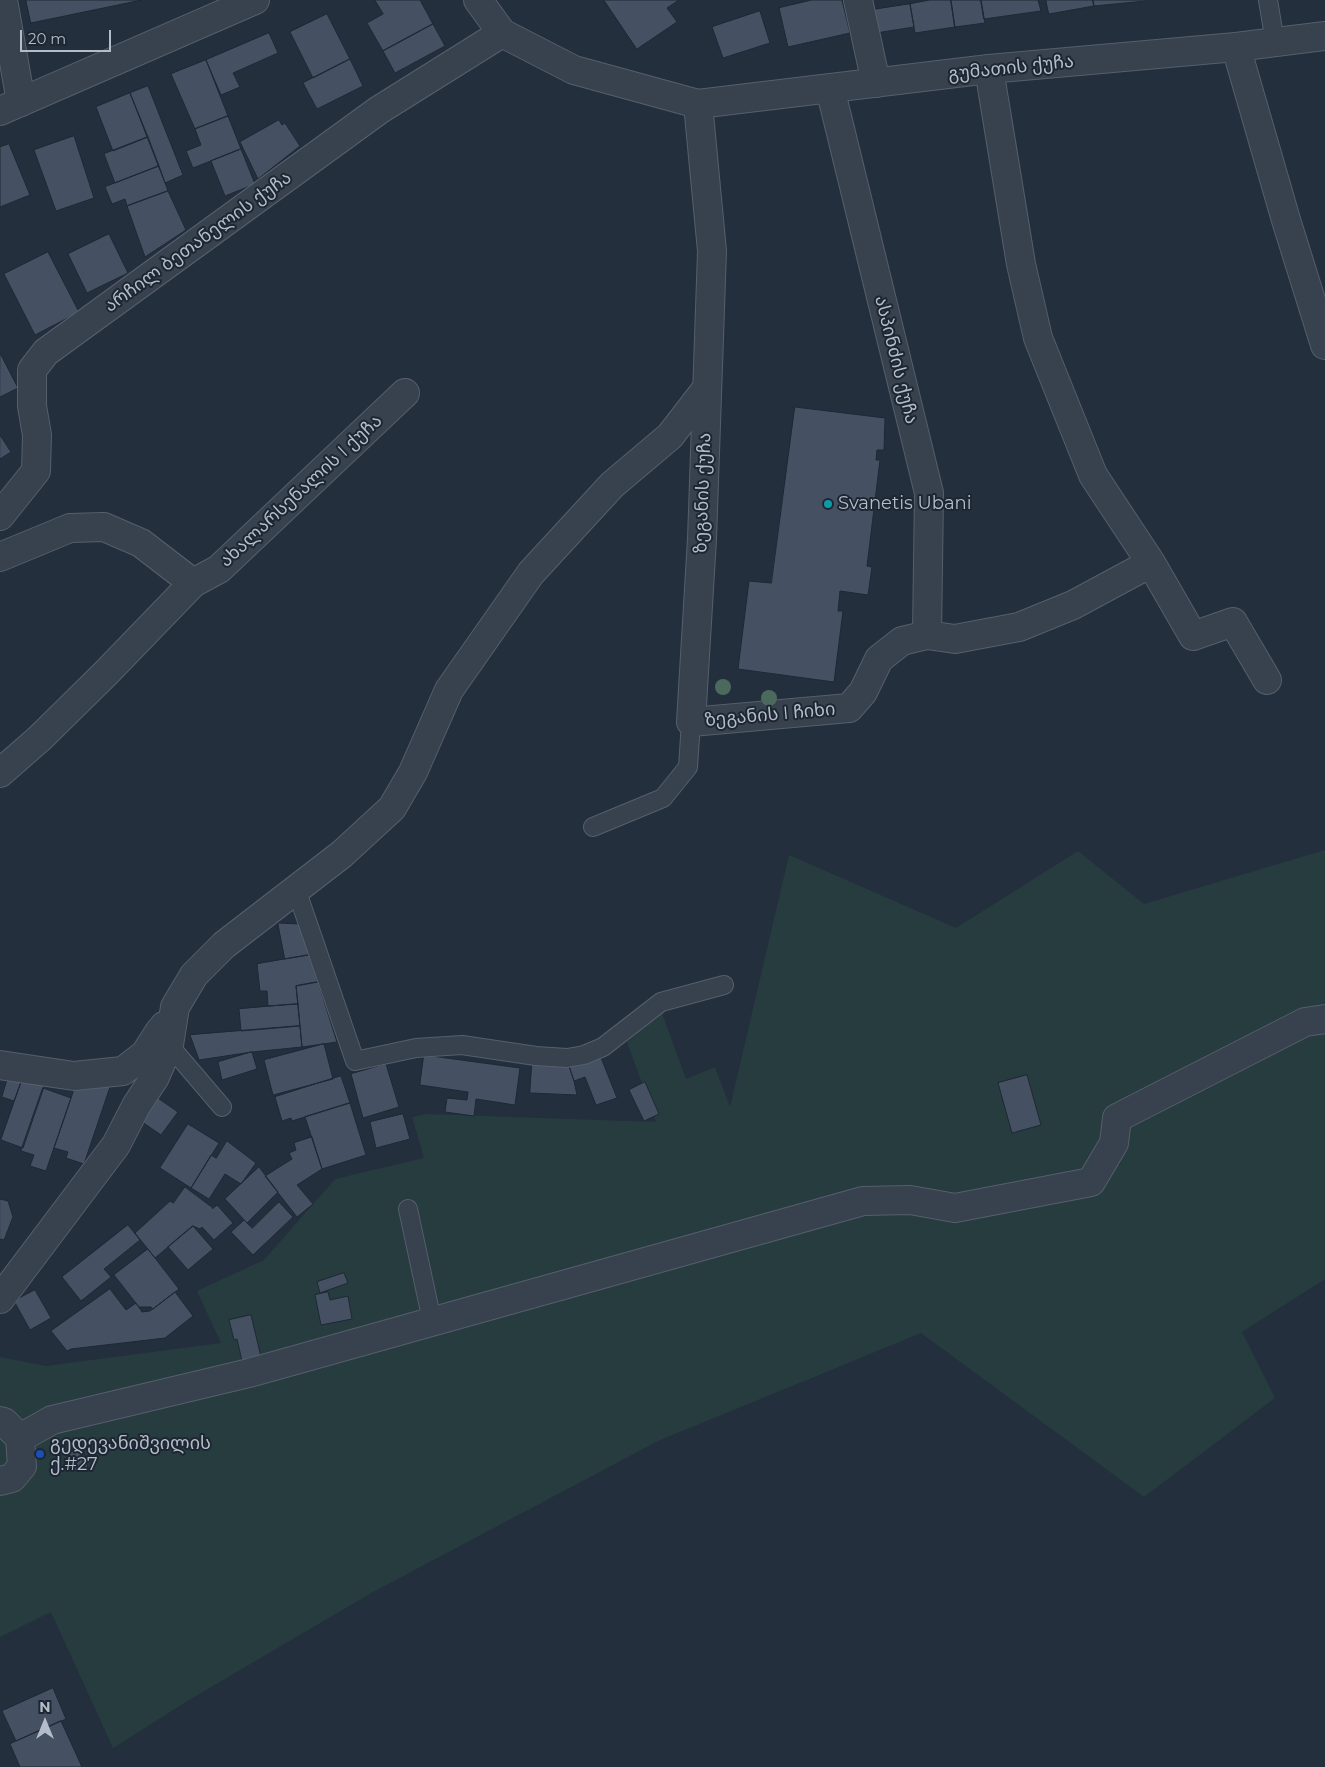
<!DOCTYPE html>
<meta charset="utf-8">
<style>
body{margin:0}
#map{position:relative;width:1325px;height:1767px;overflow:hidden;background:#242f3e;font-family:Montserrat,sans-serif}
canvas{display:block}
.north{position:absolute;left:20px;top:1697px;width:50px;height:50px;-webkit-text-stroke:4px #1d2633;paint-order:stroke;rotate:0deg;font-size:14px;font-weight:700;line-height:20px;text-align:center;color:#b4bcc9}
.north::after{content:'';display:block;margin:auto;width:18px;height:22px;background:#b4bcc9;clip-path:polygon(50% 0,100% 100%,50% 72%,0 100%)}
.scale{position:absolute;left:20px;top:30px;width:91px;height:22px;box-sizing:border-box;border:2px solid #b4bcc9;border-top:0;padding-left:6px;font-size:15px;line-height:18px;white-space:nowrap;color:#b4bcc9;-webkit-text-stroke:4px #1d2633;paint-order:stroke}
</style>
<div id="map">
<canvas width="1325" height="1767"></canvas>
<div class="north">N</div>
<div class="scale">20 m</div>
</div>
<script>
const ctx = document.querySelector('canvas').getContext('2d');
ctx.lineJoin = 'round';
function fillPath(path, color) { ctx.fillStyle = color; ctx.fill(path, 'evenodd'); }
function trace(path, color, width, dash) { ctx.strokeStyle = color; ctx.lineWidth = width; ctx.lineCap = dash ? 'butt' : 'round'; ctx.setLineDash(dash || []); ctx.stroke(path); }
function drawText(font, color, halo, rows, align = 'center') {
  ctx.font = font + ' Montserrat,"Noto Sans Georgian",sans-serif'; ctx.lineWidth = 4; ctx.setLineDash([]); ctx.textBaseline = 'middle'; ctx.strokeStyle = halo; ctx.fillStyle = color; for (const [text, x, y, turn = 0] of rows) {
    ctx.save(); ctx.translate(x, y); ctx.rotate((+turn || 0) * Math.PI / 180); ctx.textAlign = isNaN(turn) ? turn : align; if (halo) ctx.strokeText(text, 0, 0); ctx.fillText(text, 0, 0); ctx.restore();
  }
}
const green = new Path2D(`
 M 1325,850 L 1325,1279 L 1242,1332 L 1275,1398 L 1144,1497 L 921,1333 L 658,1441 L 373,1592 L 189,1700 L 113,1748 L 51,1612 L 0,1637 L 0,1357 L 46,1366 L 221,1343 L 197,1291 L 264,1260 L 335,1179 L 424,1158 L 412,1117 L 426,1114 L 656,1122 L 627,1042 L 662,1013 L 686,1079 L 715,1067 L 730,1107 L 789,855 L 956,928 L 1078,851 L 1144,904 Z`);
const building = new Path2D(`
 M 26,0 L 142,0 L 31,23 Z
 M 375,0 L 420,0 L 433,24 L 383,51 L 367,23 L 383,14 Z
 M 604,0 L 679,0 L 667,8 L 677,22 L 637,49 Z
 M 812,0 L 842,0 L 850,33 L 788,47 L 779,8 Z
 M 930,0 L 951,0 L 955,27 L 915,33 L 910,4 Z
 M 951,0 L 981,0 L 985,23 L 955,27 Z
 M 981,0 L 1038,0 L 1041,11 L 984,19 Z
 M 1046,0 L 1093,0 L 1094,6 L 1049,14 Z
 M 1093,0 L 1146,0 L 1146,1 L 1094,6 Z
 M 910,4 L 914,27 L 876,33 L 871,10 Z
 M 760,11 L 770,43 L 723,58 L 712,27 Z
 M 327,14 L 350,59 L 313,78 L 290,32 Z
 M 433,24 L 445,46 L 395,73 L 383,51 Z
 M 269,33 L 278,53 L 233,73 L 240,87 L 221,95 L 206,60 Z
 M 350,59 L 363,86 L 317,109 L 303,83 Z
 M 206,60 L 228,116 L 195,129 L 171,74 Z
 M 148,86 L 183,175 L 165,183 L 130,93 Z
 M 130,93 L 148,137 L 113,151 L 96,107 Z
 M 228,116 L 241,149 L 193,168 L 186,151 L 201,145 L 195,129 Z
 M 279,120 L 282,125 L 285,123 L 300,146 L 258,179 L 240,142 Z
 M 74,136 L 94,198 L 56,211 L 34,150 Z
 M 148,137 L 159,166 L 115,183 L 104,154 Z
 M 9,144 L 30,195 L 0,207 L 0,147 Z
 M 241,149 L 255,184 L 225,196 L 211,161 Z
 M 159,166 L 168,191 L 127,206 L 125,199 L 112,204 L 105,187 Z
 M 168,191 L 186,230 L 145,257 L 127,206 Z
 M 109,234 L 128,273 L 87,293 L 68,254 Z
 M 48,252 L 79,312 L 35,335 L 4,274 Z
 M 0,353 L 18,388 L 0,397 Z
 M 795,407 L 885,418 L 884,450 L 877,450 L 876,460 L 880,460 L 867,566 L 872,567 L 868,595 L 840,591 L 838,611 L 843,611 L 834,682 L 738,669 L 749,581 L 771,583 Z
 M 0,435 L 11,452 L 0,459 Z
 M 278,923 L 300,924 L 309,955 L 285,959 Z
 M 309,955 L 318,982 L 296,986 L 298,1004 L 268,1006 L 267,991 L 260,991 L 257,964 Z
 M 318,982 L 337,1042 L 302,1047 L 296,986 Z
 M 298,1004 L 300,1026 L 241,1031 L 239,1009 Z
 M 300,1026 L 302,1047 L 252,1052 L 199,1060 L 190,1035 Z
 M 324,1044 L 333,1079 L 273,1095 L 264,1060 Z
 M 252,1052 L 257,1069 L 222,1080 L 218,1062 Z
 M 424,1055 L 520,1068 L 515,1105 L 476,1099 L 474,1116 L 445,1112 L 447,1098 L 467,1100 L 468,1092 L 420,1085 Z
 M 600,1055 L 617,1098 L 596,1105 L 585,1077 L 574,1081 L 569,1066 Z
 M 386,1064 L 399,1107 L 363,1118 L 351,1074 Z
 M 532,1064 L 569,1066 L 574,1081 L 577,1095 L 530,1093 Z
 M 9,1074 L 23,1077 L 14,1101 L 2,1097 Z
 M 1027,1075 L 1041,1125 L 1012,1133 L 998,1083 Z
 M 341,1076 L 350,1103 L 292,1121 L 291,1118 L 282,1121 L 275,1097 Z
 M 23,1077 L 45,1084 L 23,1148 L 1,1140 Z
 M 645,1082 L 659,1114 L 644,1121 L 629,1090 Z
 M 111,1084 L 84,1164 L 66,1158 L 68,1152 L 54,1148 L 75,1086 Z
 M 43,1088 L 71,1098 L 46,1171 L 30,1166 L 34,1155 L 21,1151 Z
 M 152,1094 L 178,1112 L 161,1135 L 135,1117 Z
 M 350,1103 L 366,1155 L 322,1169 L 305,1117 Z
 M 403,1114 L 410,1139 L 376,1148 L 370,1122 Z
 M 188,1124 L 219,1143 L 191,1188 L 160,1168 Z
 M 312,1137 L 322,1169 L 297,1185 L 313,1204 L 297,1217 L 265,1176 L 292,1159 L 289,1153 L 296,1150 L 294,1143 Z
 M 227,1141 L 256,1163 L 241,1184 L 225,1174 L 209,1199 L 191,1188 L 211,1155 L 216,1158 Z
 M 259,1167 L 278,1192 L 247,1223 L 225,1199 Z
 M 185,1187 L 213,1208 L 212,1209 L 217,1205 L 233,1223 L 214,1240 L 202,1227 L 200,1229 L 193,1226 L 155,1258 L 135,1233 L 170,1201 L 173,1203 Z
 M 0,1199 L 8,1201 L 13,1217 L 4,1240 L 0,1239 Z
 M 279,1202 L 293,1217 L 253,1255 L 231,1232 L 244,1220 L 252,1228 Z
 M 128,1225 L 140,1240 L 104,1269 L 111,1277 L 81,1301 L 62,1277 Z
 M 193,1226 L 213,1249 L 188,1270 L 168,1247 Z
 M 148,1249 L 179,1289 L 153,1309 L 151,1307 L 139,1307 L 114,1275 Z
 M 344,1273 L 348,1283 L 320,1293 L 317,1282 Z
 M 110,1289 L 126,1310 L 136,1303 L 142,1312 L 150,1311 L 175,1292 L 193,1316 L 165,1338 L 71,1349 L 67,1351 L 51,1331 Z
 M 35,1290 L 51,1318 L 30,1330 L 14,1301 Z
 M 328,1292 L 330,1300 L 348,1296 L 352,1319 L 321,1325 L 315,1295 Z
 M 251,1315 L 261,1357 L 242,1361 L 237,1339 L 234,1340 L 229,1320 Z
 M 83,1449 L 88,1468 L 73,1471 L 69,1452 Z
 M 53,1688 L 66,1719 L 16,1741 L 2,1711 Z
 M 61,1721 L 82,1767 L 20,1767 L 10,1744 Z`);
const service = new Path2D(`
 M 1268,0 L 1275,42
 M 593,827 L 663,798 L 688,767 L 691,722
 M 296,889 L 355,1061 L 416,1048 L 462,1045 L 536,1056 L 567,1058 L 584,1055 L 603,1047 L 661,1002 L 724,985
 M 169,1045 L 222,1107
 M 408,1209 L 432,1321`);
const minor = new Path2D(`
 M 3,0 L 21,102
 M 858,0 L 876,83
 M 1236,47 L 1286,220 L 1325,345
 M 989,69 L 1021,264 L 1038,338 L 1093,475 L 1151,563 L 1193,636 L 1233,622 L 1267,680
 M 830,88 L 929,493 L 927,635
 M 698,104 L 712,251 L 702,539 L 691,722 L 849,708 L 863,692 L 879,659 L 902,641 L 927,635 L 955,639 L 1019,627 L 1073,605 L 1151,563
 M 0,516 L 36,471 L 37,435 L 32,406 L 32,370 L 46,352 L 379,110 L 502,33
 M 0,557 L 70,528 L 104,527 L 141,543 L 193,583
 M 0,773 L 40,738 L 106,673 L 193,583 L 219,569 L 405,393
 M 0,1065 L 74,1076 L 123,1071 L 145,1054 L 159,1032 L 164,1026
 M 0,1299 L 116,1145 L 136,1106 L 155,1077 L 169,1045 L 175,1007 L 194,975 L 224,945 L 342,854 L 392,808 L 413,772 L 449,690 L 531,573 L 612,485 L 670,436 L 707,388
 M 0,1421 L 4,1422 L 20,1438
 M 20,1438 L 52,1420 L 249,1373 L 863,1201 L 910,1200 L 955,1208 L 1091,1182 L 1114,1143 L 1117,1118 L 1305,1022 L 1325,1019
 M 0,1481 L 12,1478 L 22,1466 L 20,1438`);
const tertiary = new Path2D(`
 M 478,0 L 502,33 L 574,70 L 698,104 L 989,69 L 1236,47 L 1325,36
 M 0,111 L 255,0`);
const trees = [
 [723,687],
 [769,698]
];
const markers = [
 [828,504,5,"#0f9aa8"],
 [40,1454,5,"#1a4fb4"]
];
const streetNames = [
 ["გუმათის ქუჩა",1011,68,-6],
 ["არჩილ ბეთანელის ქუჩა",198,242,-36],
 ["ასპინძის ქუჩა",896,360,76],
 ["ახალარსენალის I ქუჩა",301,491,-43],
 ["ზეგანის ქუჩა",703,493,-88],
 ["ზეგანის I ჩიხი",770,715,-5]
];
const poiNames = [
 ["Svanetis Ubani",838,504],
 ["გედევანიშვილის",50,1444],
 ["ქ.#27",50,1465]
];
fillPath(green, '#263c3f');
fillPath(building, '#455162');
trace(building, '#1f2835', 1);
trace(service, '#565f6c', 20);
trace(minor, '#565f6c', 30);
trace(tertiary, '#565f6c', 30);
trace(service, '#38414e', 18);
trace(minor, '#38414e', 28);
trace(tertiary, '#38414e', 28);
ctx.fillStyle = '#4b6a5d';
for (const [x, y] of trees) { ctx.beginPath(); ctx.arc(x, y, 8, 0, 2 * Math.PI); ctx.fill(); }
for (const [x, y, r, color] of markers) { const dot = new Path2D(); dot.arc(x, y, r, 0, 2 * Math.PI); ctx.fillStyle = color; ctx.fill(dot); trace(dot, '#1d2633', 2); }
drawText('18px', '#b4bcc9', '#1d2633', streetNames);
drawText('18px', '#b4bcc9', '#1d2633', poiNames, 'left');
</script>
